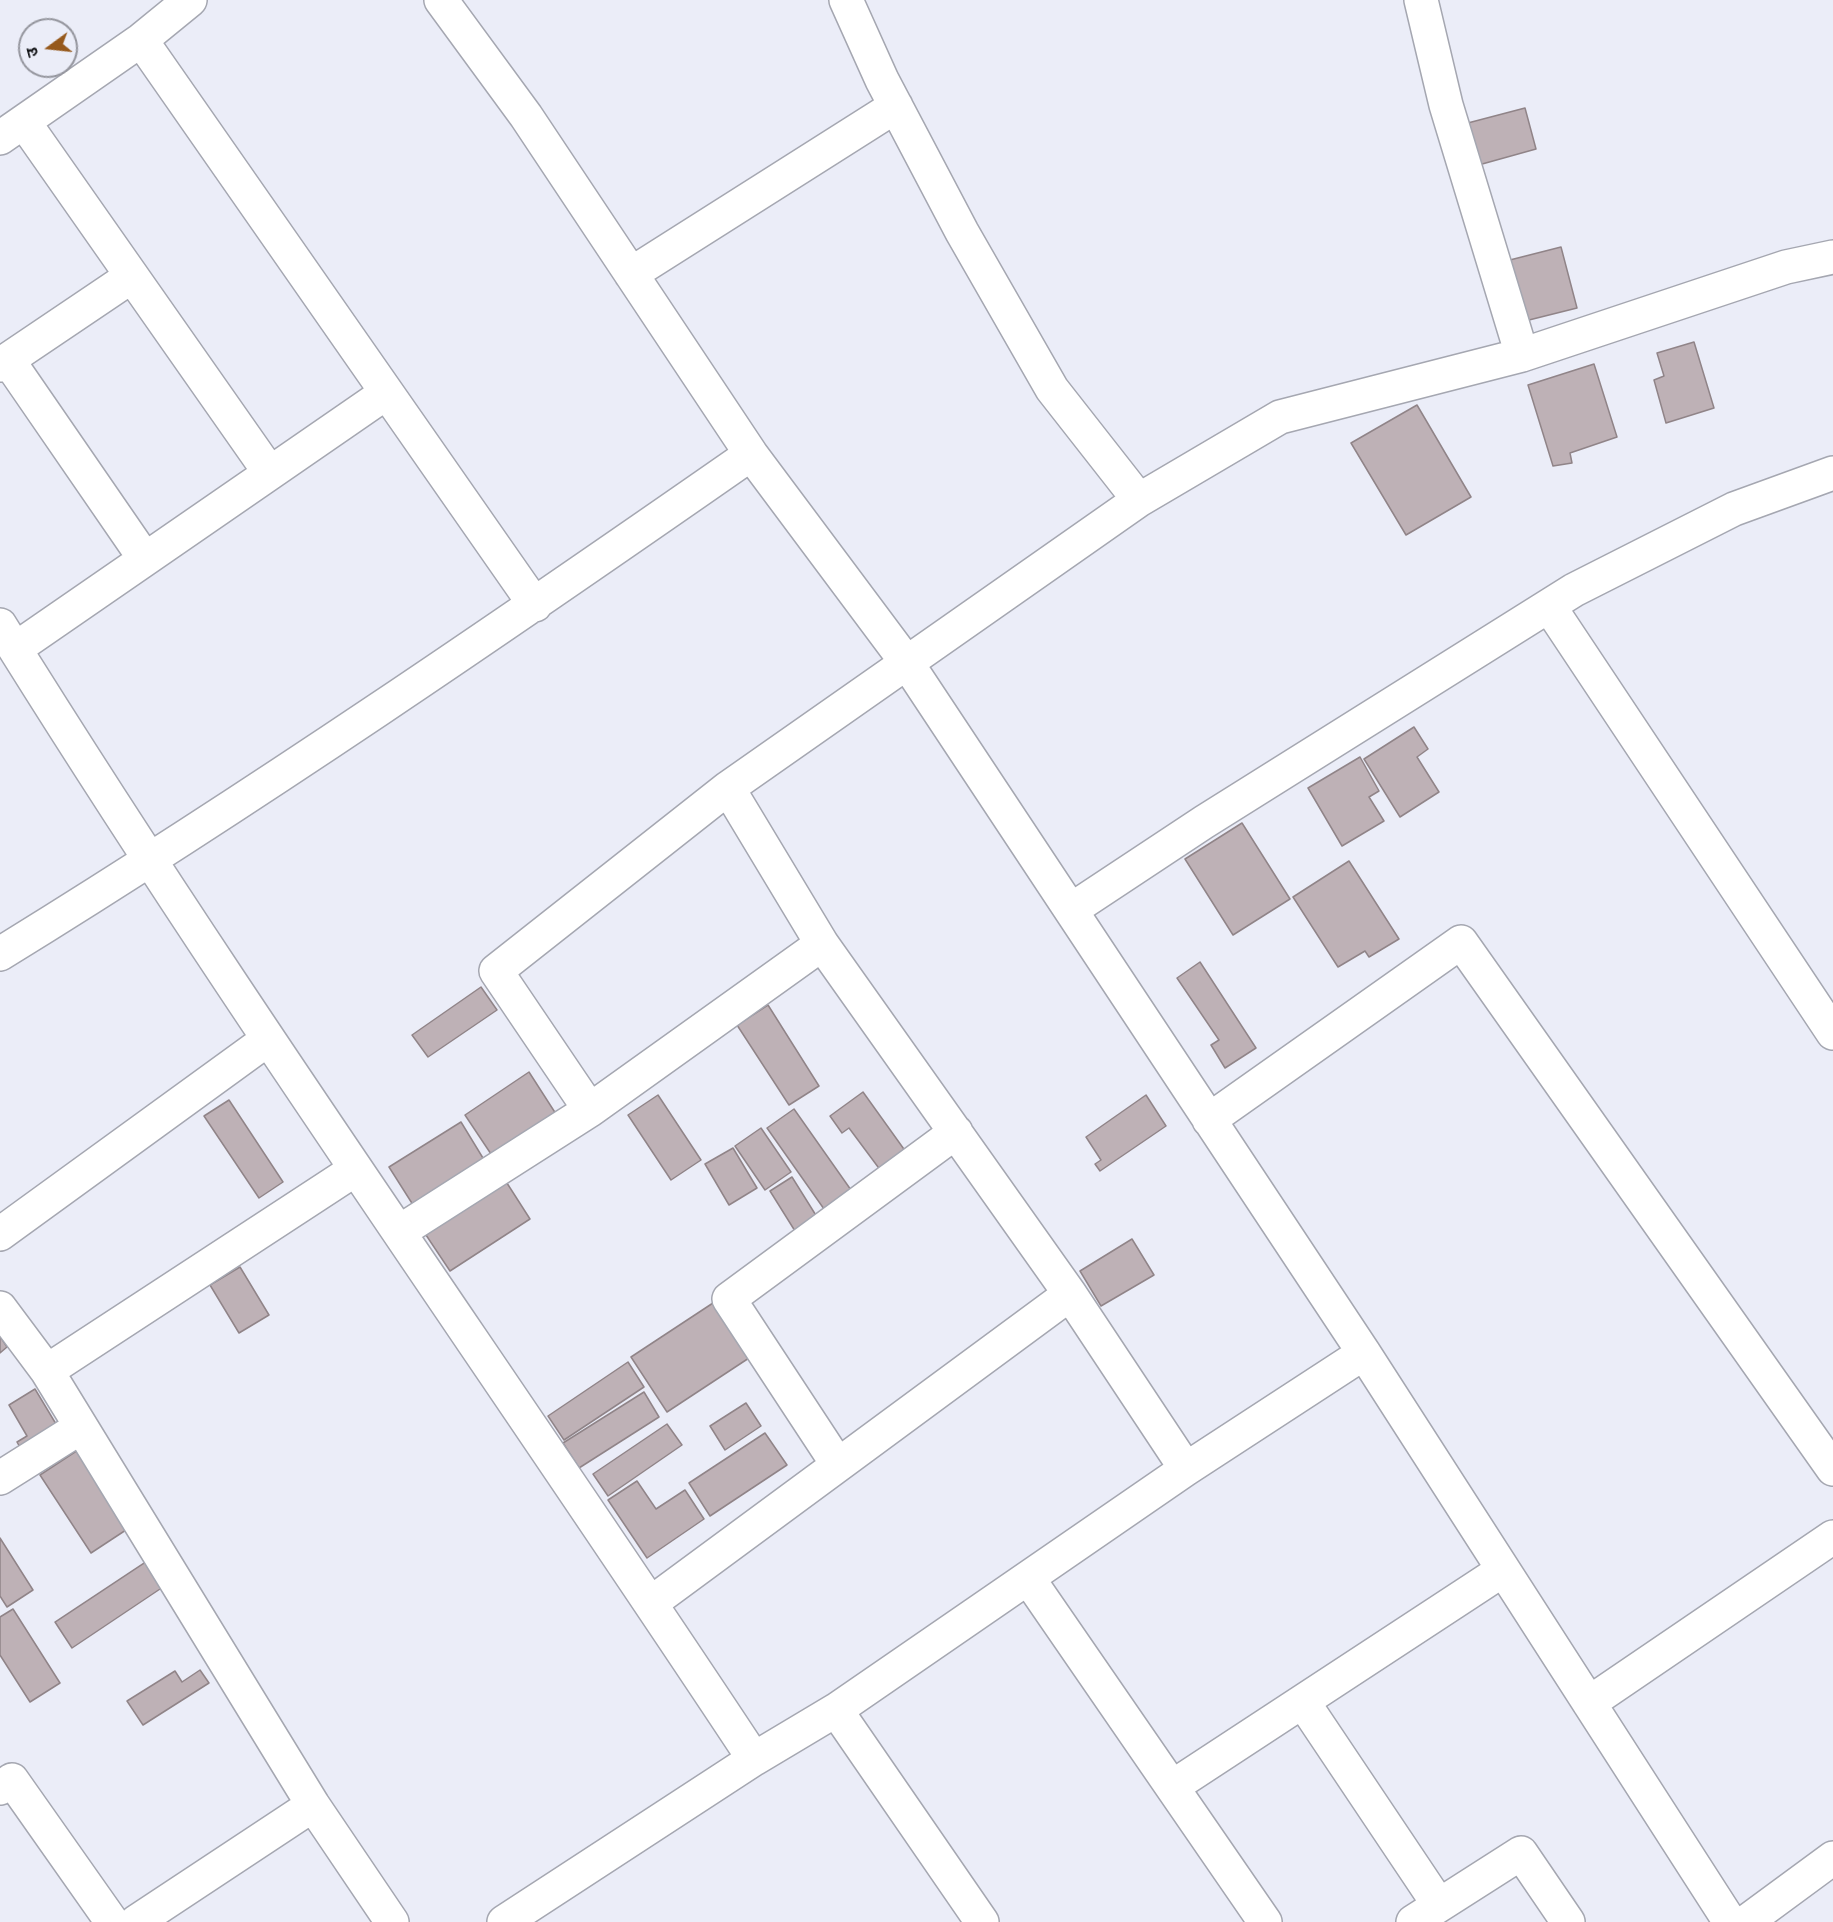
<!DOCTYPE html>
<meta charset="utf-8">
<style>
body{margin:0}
#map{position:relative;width:1833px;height:1922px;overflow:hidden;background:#ebedf8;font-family:"Space Grotesk","Noto Sans Devanagari",sans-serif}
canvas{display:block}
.north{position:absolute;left:18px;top:18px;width:60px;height:60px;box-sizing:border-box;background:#ebedf8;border:2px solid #94959d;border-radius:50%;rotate:255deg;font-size:16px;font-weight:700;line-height:24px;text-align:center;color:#111215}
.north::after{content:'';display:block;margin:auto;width:21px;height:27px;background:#96591c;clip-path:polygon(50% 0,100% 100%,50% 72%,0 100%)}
</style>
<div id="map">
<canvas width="1833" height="1922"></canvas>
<div class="north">उ</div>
</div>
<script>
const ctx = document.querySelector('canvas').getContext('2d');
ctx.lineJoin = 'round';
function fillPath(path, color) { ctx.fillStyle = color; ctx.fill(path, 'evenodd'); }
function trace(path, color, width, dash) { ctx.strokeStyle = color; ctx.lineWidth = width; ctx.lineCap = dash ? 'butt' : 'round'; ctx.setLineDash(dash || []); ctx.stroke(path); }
const building = new Path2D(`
 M 1525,108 L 1536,149 L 1475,166 L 1464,124 Z
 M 1561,247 L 1577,308 L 1517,323 L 1502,262 Z
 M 1694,342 L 1714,408 L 1666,423 L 1654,380 L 1664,376 L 1657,353 Z
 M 1594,364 L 1617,437 L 1570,453 L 1572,463 L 1553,466 L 1528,385 Z
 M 1417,405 L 1471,497 L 1406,535 L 1351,443 Z
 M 1414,727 L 1428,749 L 1417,757 L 1439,792 L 1400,817 L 1364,759 Z
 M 1360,757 L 1379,791 L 1369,797 L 1384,821 L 1342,846 L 1308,788 Z
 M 1242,823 L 1290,899 L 1233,935 L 1185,859 Z
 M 1349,861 L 1399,939 L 1369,957 L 1365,951 L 1338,967 L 1293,897 Z
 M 1200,962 L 1256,1048 L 1225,1068 L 1211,1045 L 1219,1040 L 1177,978 Z
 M 481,987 L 497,1010 L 428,1057 L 412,1035 Z
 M 768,1005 L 819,1086 L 789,1105 L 737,1025 Z
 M 529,1072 L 556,1114 L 493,1157 L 465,1115 Z
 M 863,1092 L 906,1152 L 881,1171 L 849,1128 L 842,1133 L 830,1116 Z
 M 658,1095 L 701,1160 L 671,1180 L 628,1115 Z
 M 1146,1095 L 1166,1126 L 1100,1171 L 1095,1164 L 1101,1160 L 1086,1137 Z
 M 229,1100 L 283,1182 L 259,1198 L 204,1116 Z
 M 794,1109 L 851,1190 L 824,1209 L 767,1128 Z
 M 461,1122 L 486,1163 L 415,1208 L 389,1167 Z
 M 761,1128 L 791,1172 L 765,1190 L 735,1146 Z
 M 733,1148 L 757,1188 L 729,1205 L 705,1164 Z
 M 792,1177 L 817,1217 L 795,1231 L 770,1191 Z
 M 505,1180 L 530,1219 L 450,1271 L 424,1232 Z
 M 1132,1239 L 1154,1275 L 1101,1306 L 1080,1271 Z
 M 240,1267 L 269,1315 L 239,1333 L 210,1285 Z
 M 713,1303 L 749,1358 L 667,1412 L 631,1357 Z
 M 0,1336 L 7,1347 L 0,1353 Z
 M 628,1362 L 644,1387 L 564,1440 L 548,1416 Z
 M 35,1389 L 59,1429 L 22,1451 L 17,1442 L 27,1436 L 9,1405 Z
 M 644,1392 L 659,1417 L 579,1468 L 563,1443 Z
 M 746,1403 L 761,1426 L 725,1450 L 710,1426 Z
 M 667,1424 L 682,1445 L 608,1496 L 593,1474 Z
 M 765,1433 L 787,1465 L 710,1516 L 689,1483 Z
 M 78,1450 L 129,1528 L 91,1553 L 40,1475 Z
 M 637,1481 L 656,1509 L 685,1490 L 704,1519 L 647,1558 L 608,1500 Z
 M 0,1538 L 33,1590 L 7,1607 L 0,1596 Z
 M 150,1559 L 166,1585 L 72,1648 L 55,1622 Z
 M 13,1609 L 60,1683 L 30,1702 L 0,1655 L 0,1617 Z
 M 200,1670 L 209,1683 L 143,1725 L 127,1701 L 175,1671 L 182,1682 Z`);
const minor = new Path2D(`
 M 441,0 L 526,116 L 751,454 L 907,663 L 1364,1353 L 1730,1922
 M 846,0 L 882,80 L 962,232 L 1052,389 L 1139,500
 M 1421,0 L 1446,105 L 1522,355
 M 141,40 L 535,605
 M 24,122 L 270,473
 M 0,138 L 141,40 L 190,0
 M 631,274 L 896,106
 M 8,360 L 145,559
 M 0,365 L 132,276
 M 1549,606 L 1833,1033
 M 0,625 C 240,1011 504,1380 754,1759
 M 15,649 L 386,393
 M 728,788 L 822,944 L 1070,1294 L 1186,1469
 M 1071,910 L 1204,822 L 1574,590 L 1734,509 L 1833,473
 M 0,954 C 256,796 504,626 751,454
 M 590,1110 L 496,971 L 728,788 L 1139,500 L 1280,417 L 1522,355 L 1786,267 L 1833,257
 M 1209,1120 L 1461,942 L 1833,1469
 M 399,1232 L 590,1110 L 822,944
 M 0,1234 L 267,1040
 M 0,1308 L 47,1371 L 313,1805 L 392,1922
 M 47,1371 L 356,1169
 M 838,1465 L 729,1299 L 956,1132
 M 0,1478 L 81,1427
 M 1028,1578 L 1265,1922
 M 651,1603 L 1070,1294
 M 1303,1702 L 1439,1905
 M 1589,1703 L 1833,1537
 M 836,1710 L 982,1922
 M 1172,1787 L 1503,1570
 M 0,1788 L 12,1780 L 112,1922
 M 136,1922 L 313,1805
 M 504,1922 L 754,1759 L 836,1710 L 1186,1469 L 1364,1353
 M 1413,1922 L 1521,1853 L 1568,1922
 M 1746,1922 L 1833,1858`);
fillPath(building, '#beb1b6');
trace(building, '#908488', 1.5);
trace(minor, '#a5a7b1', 36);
trace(minor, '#fff', 33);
</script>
